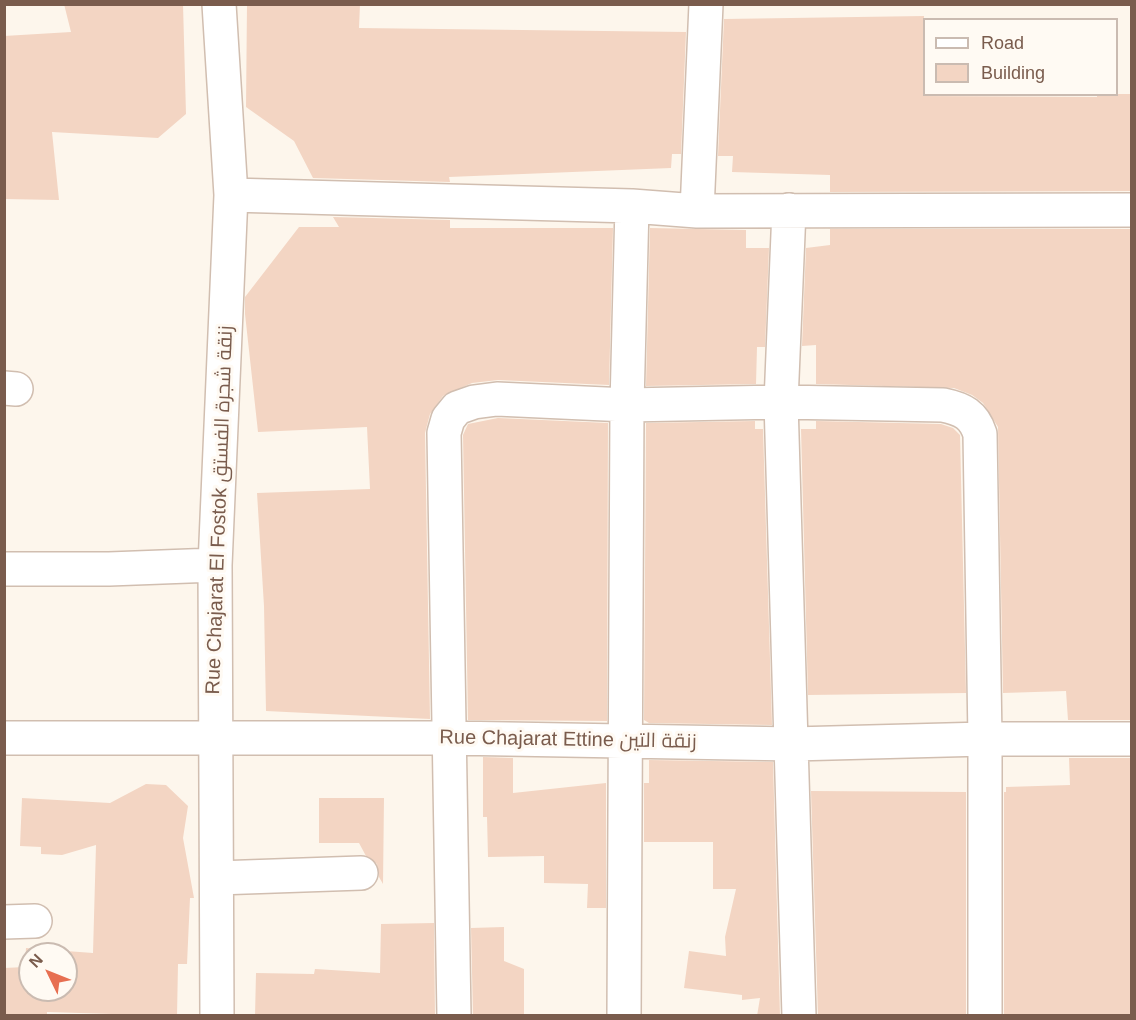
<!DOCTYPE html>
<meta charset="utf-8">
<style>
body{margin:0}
#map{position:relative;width:1136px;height:1020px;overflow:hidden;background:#fdf6ec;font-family:Arial,sans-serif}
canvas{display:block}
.frame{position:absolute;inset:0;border:6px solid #7a5c4d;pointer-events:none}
.legend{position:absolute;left:923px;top:18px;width:195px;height:78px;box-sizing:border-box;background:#fffaf3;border:2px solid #cabbb1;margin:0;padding:8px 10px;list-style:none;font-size:18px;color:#7a5c4d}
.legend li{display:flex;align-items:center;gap:12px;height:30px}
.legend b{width:30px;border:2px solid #cabbb1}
.north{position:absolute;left:18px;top:942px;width:60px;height:60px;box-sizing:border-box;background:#fffaf3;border:2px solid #cabbb1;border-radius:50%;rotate:313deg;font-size:16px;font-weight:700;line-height:24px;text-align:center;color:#7a5c4d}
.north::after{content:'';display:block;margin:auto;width:21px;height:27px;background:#e76f51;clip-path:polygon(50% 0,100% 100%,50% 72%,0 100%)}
</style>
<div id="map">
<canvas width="1136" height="1020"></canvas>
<div class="frame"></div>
<ul class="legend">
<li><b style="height:8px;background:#fff"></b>Road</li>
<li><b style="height:16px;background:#f3d5c3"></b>Building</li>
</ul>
<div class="north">N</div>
</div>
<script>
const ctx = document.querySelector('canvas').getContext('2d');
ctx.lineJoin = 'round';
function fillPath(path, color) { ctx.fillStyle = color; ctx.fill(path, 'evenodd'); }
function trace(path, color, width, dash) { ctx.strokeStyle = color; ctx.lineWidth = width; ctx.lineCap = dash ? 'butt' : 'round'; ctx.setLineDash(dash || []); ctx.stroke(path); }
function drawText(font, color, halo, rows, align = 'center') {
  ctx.font = font + ' Arial,Cairo,sans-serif'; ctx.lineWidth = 6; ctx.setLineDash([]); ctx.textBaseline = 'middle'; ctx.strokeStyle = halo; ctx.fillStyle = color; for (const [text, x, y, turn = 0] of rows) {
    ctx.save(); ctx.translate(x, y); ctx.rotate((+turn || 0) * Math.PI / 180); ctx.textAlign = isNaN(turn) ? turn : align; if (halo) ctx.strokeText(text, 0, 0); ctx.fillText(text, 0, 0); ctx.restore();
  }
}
const building = new Path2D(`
 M 64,4 L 183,4 L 186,114 L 158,138 L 52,132 L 59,200 L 4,199 L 4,36 L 71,32 Z
 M 247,4 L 360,4 L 359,28 L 686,32 L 681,154 L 672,154 L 671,168 L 449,177 L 450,182 L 313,178 L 294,141 L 246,107 Z
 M 924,16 L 924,96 L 1097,97 L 1097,94 L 1131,94 L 1131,191 L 830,192 L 830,175 L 732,172 L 733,156 L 718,156 L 724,19 Z
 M 333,217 L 450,220 L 450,228 L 613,228 L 609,385 L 498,380 L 472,383 L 443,396 L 430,414 L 425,433 L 430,719 L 266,711 L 264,606 L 257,493 L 370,489 L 367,427 L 258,432 L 245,314 L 245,297 L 299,227 L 339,227 Z
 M 650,228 L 746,230 L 746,248 L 769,248 L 765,347 L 757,347 L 756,384 L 646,386 Z
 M 830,229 L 1131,229 L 1131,720 L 1068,720 L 1066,691 L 1003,693 L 998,427 L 983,403 L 972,395 L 954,388 L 816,384 L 816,345 L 802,346 L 806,248 L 830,245 Z
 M 498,418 L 608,423 L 607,721 L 468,720 L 463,435 L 468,424 Z
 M 755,421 L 755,429 L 763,429 L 772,725 L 649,723 L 644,720 L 646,423 Z
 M 816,421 L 941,424 L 953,428 L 960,435 L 966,693 L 808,695 L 801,429 L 816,429 Z
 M 483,757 L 513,758 L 513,793 L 606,783 L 606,908 L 587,908 L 588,884 L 544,883 L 544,856 L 488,857 L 487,817 L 483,817 Z
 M 1069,758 L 1131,758 L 1131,1016 L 1004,1016 L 1004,792 L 1006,792 L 1006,787 L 1070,785 Z
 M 649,760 L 773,762 L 780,1016 L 757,1016 L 760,998 L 742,1000 L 742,995 L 684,988 L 689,951 L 726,956 L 725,937 L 736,889 L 713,889 L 713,842 L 644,842 L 644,783 L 649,783 Z
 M 146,784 L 166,785 L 188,806 L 183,838 L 194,898 L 190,898 L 187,964 L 178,964 L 177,1016 L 47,1012 L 47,1016 L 4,1016 L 4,968 L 25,967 L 26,948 L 93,953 L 96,845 L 62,855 L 41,854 L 41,847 L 20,846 L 22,798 L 110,803 ZM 30,954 L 66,954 L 66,990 L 30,990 Z
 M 811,791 L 966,792 L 966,1016 L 818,1016 Z
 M 319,798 L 384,798 L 383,884 L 379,877 L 377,864 L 366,856 L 359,843 L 319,843 Z
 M 434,923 L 435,1016 L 255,1016 L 256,973 L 314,974 L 315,969 L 380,973 L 381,924 Z
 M 504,927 L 504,961 L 524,969 L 524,1016 L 473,1016 L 471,928 Z`);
const minor = new Path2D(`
 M 231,195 L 632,206 L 697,211 L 1132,210
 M 789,210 L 781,402 L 799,1016
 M 697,211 L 706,4
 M 4,388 L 16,389
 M 4,569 L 109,569 L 215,565
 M 4,738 L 451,738 L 793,744 L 985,739 L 1132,739
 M 217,878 L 361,873
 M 4,922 L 35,921
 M 217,1016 L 215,565 L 231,195 L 219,4
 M 454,1016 L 444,433 L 448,419 L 457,408 L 474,402 L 497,399 L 627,405 L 781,402 L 943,405 C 963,409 974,415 980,434 L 985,739 L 985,1016
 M 624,1016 L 627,405 L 632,206`);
const streetNames = [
 ["Rue Chajarat El Fostok زنقة شجرة الفستق",220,510,-88],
 ["Rue Chajarat Ettine زنقة التين",568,740,1]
];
fillPath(building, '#f3d5c3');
trace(minor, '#d1beb0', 36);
trace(minor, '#fff', 33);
drawText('20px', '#7a5c4d', '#fffaf3', streetNames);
</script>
